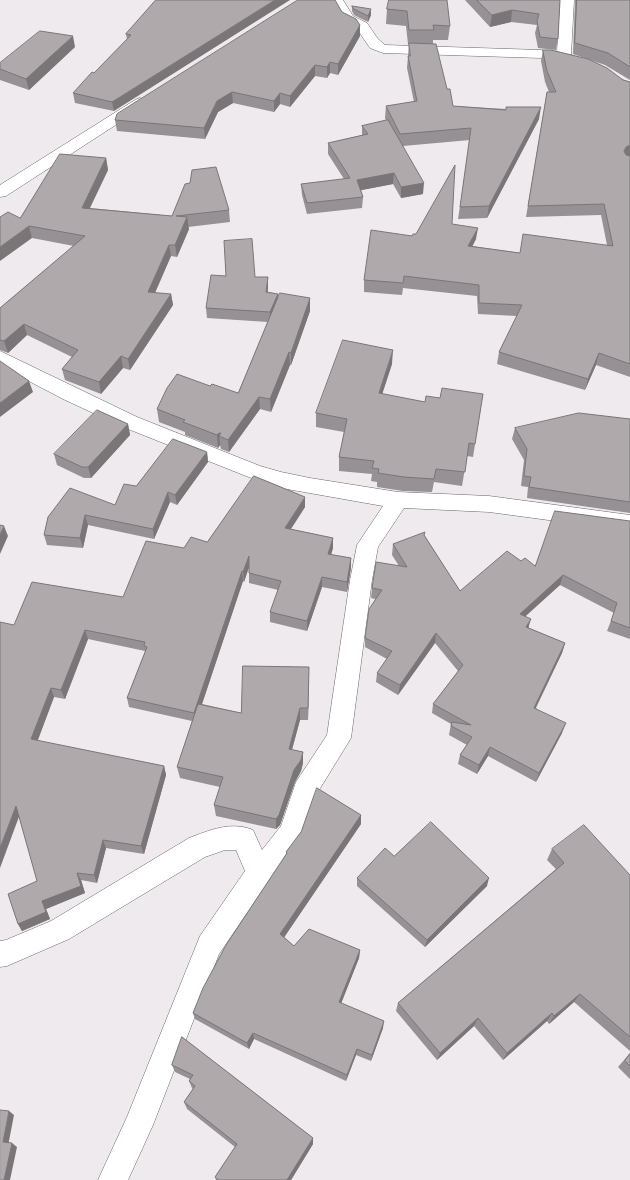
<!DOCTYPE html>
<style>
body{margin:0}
canvas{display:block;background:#eeeaee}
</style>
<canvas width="630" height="1180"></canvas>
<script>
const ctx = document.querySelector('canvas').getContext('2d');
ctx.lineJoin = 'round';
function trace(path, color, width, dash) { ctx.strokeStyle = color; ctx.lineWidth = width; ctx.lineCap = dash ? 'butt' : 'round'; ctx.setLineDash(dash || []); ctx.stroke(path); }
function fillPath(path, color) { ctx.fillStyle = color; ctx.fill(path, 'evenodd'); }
const minor = new Path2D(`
 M 327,0 L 343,0 L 353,16 L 367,23 L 378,39 L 385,45 L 541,50 L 557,52 L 560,0 L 574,0 L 571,55 L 577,57 L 579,60 L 577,63 C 569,65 551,60 541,58 L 383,53 L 370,48 L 357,29 L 343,22 L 335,8 Z
 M 140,98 L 145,100 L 148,103 L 145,106 L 6,196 L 0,197 L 0,185 L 135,100 Z
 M 0,351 L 137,417 L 260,466 L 281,472 L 310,478 L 398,492 L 489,496 L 630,515 L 630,531 L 489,512 L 404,508 L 378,547 L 372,580 L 351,738 L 316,795 L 300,841 L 268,882 L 219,954 L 153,1125 L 128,1180 L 98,1180 L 127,1117 L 200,936 L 245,871 L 236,850 L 225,850 L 205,857 L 69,939 L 7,966 L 0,967 L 0,941 L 6,940 L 51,921 L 189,838 C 210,830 231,821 253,830 L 262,850 L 281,826 L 296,782 L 327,735 L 350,580 L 357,545 L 383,506 L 281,488 L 246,476 L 123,427 L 63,399 L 0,366 Z`);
const wall = new Path2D(`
 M 156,0 L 114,111 L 75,103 L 73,93 L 94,73 L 127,40 L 126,34 Z
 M 389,0 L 450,26 L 448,40 L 433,40 L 433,44 L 447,89 L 453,106 L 506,109 L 506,107 L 539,119 L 487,218 L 458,219 L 470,140 L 403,146 L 423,194 L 401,198 L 393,184 L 361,190 L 363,197 L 362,208 L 307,214 L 302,195 L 301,184 L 344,179 L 328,154 L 328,143 L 362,135 L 362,126 L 386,120 L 385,118 L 386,106 L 414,102 L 407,68 L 409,44 L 408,44 L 406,26 L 386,24 L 387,9 Z
 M 465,0 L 560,0 L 558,39 L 556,50 L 538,48 L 535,33 L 537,25 L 511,22 L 490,27 Z
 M 575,0 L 630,0 L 630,80 L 605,65 L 573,54 Z
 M 352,6 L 371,15 L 368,22 L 354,15 L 352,11 Z
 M 342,12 L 360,25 L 360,36 L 338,75 L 330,73 L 327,78 L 315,76 L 290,107 L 280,104 L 274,112 L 233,103 L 218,112 L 205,139 L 117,131 L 115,120 Z
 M 75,47 L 29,90 L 0,80 L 0,63 Z
 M 543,50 L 630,82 L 630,156 L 629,156 L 630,156 L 630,377 L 596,365 L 585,390 L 497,364 L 499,352 L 517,316 L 478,314 L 477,296 L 403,288 L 402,295 L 364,292 L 364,280 L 412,236 L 452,224 L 476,239 L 472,246 L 520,253 L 607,245 L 601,215 L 526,217 L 547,92 L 549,92 L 545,82 L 541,61 Z
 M 106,158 L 108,170 L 90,208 L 172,216 L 229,210 L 230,222 L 188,227 L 189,229 L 177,257 L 171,256 L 155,293 L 171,294 L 173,305 L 130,370 L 123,368 L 101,394 L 65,380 L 62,369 L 72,357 L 27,335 L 8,353 L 0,350 L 0,308 L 74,246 L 32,238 L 20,218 Z
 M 255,277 L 268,277 L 268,292 L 278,294 L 278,297 L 310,311 L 291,365 L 290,365 L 271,412 L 260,409 L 229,452 L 221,449 L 220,445 L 218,448 L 185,435 L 185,432 L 159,422 L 157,409 L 210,386 L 238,393 L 268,322 L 207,318 L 206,308 Z
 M 392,364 L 382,394 L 425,402 L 440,398 L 483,394 L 473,457 L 467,456 L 462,486 L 434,482 L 432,492 L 403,491 L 377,487 L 377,482 L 371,481 L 372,474 L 339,471 L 339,457 L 344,432 L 316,427 L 316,413 Z
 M 630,419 L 630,513 L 527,498 L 528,487 L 521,486 L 524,460 L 512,439 L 515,428 Z
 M 128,424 L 130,435 L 91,478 L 84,478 L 57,465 L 54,454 Z
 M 207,452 L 208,462 L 177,505 L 170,502 L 154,539 L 88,525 L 83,548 L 47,545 L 44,535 L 48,517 L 115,505 L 136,486 Z
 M 305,507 L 291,529 L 333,538 L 333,548 L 331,555 L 351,558 L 351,568 L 347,592 L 322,587 L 307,631 L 270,622 L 270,612 L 278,590 L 249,583 L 249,568 L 244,582 L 243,581 L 202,704 L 241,713 L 309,667 L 308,720 L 300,720 L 292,750 L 303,752 L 303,763 L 301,771 L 295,782 L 280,825 L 276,829 L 216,816 L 214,805 L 220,787 L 180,778 L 177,767 L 192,721 L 129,707 L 127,698 L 145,652 L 145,651 L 88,639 L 65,699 L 54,697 L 37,741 L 164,766 L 166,775 L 144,854 L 106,848 L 97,883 L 81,880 L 85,893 L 46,909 L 50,919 L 22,931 L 18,924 L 37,881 L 19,816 L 14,625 L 123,597 L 184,548 L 207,542 Z
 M 630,521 L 630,639 L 607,631 L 614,613 L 560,585 L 525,616 L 529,628 L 565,643 L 562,653 L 536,708 L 562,733 L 536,782 L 488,756 L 477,774 L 458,764 L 460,755 L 467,745 L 449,735 L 451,724 L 432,713 L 433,704 L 458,671 L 435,643 L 398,695 L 376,682 L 377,673 L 387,659 L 365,647 L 365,638 L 375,599 L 371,598 L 372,588 L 399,566 L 392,555 L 393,544 L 424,535 L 460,591 L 521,561 L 535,566 Z
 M 361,815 L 361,824 L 284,937 L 294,946 L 360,950 L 359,958 L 341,1003 L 383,1028 L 371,1061 L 356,1055 L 346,1081 L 254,1039 L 249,1049 L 195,1019 L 193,1013 L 286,855 L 286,852 Z
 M 552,849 L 630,875 L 630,1051 L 574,1002 L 549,1024 L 547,1021 L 503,1060 L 474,1026 L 437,1060 L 396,1011 L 398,1003 L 556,869 L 547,860 Z
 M 394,856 L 487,886 L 425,947 L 357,886 L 357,878 Z
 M 182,1037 L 313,1138 L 313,1144 L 291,1180 L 216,1180 L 215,1177 L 235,1147 L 187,1109 L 184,1102 L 193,1089 L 192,1088 L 189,1081 L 190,1079 L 175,1072 L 172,1065 Z
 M 630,1053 L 630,1079 L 618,1067 Z`);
const shadedWall = new Path2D(`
 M 275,0 L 290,0 L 114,111 L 112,102 Z
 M 371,9 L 371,15 L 368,22 L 368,16 Z
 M 512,10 L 511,22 L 490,27 L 492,15 Z
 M 360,25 L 360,36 L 338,75 L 338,64 Z
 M 73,36 L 75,47 L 29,90 L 26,79 Z
 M 330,62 L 330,73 L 327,78 L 327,67 Z
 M 315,65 L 315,76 L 290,107 L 290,96 Z
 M 232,92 L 233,103 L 218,112 L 205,139 L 204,128 L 217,101 Z
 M 280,93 L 280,104 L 274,112 L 274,101 Z
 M 541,107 L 539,119 L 487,218 L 489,206 Z
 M 630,145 L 630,156 L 623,158 L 624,151 L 626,147 Z
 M 106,158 L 108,170 L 84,220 L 82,208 Z
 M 394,173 L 393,184 L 357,191 L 357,180 Z
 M 424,183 L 423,194 L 401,198 L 401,187 Z
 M 187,217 L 189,229 L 177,257 L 175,245 Z
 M 29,226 L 32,238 L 0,261 L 0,247 Z
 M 478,228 L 476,239 L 467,257 L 468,246 Z
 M 169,245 L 171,256 L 150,304 L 148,292 Z
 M 268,277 L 268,288 L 266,302 L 266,292 Z
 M 171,294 L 173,305 L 130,370 L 128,359 Z
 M 278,294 L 278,304 L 270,322 L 270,312 Z
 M 310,298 L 310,311 L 291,365 L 291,353 Z
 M 24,324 L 27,335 L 8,353 L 4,341 Z
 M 393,350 L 392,364 L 378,407 L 379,393 Z
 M 289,352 L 290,365 L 271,412 L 270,399 Z
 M 599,353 L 596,365 L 585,390 L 588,379 Z
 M 121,356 L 123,368 L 101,394 L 99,382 Z
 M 29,381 L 33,392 L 0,417 L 0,403 Z
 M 259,397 L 260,409 L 229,452 L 228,440 Z
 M 128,424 L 130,435 L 91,478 L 88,467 Z
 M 219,433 L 220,445 L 218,448 L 217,435 Z
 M 207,452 L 208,462 L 177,505 L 175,495 Z
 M 168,492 L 170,502 L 154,539 L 153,529 Z
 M 305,497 L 305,507 L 285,538 L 285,528 Z
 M 85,515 L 88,525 L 83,548 L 80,538 Z
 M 4,526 L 8,536 L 0,554 L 0,535 Z
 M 333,538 L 333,548 L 328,564 L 328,554 Z
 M 249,556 L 249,566 L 244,582 L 243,572 Z
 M 351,558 L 351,568 L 347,592 L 347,582 Z
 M 242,571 L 243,581 L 196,722 L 194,713 Z
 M 563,575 L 560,585 L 517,624 L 520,614 Z
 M 322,577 L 322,587 L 307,631 L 307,621 Z
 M 531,619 L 528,629 L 526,627 Z
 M 85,630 L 88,639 L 65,699 L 61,690 Z
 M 436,633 L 435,643 L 398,695 L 400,685 Z
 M 565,643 L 562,653 L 531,717 L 534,708 Z
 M 309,667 L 309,680 L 308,720 L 308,708 Z
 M 51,688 L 54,697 L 35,748 L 31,739 Z
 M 300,708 L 300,720 L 289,760 L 289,749 Z
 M 566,723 L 562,733 L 536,782 L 539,773 Z
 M 490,747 L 488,756 L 477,774 L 479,765 Z
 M 303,752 L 303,763 L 301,771 L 295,782 L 280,825 L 276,829 L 276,819 L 294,770 Z
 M 164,766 L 166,775 L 144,854 L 141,846 Z
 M 16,806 L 20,814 L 0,868 L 0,848 Z
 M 361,815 L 361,824 L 281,942 L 280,934 Z
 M 103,840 L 106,848 L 97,883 L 94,875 Z
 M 77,873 L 81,880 L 85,893 L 46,909 L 50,919 L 22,931 L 18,924 L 42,901 Z
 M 489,878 L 487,886 L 425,947 L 427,940 Z
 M 360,950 L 359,958 L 339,1009 L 339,1002 Z
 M 580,994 L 574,1002 L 549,1024 L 554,1016 Z
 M 552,1013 L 547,1021 L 503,1060 L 507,1053 Z
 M 478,1018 L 474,1026 L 437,1060 L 440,1053 Z
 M 384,1021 L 383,1028 L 371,1061 L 372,1055 Z
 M 253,1033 L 254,1039 L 249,1049 L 247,1043 Z
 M 357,1049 L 356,1055 L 346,1081 L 347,1075 Z
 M 9,1111 L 14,1115 L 8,1146 L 3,1142 Z
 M 313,1138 L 313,1144 L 291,1180 L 287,1180 Z
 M 12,1143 L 17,1147 L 10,1180 L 4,1180 Z`);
const building = new Path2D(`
 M 156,0 L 275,0 L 112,102 L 73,93 L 92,72 L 94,73 L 131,35 L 126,34 Z
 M 298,0 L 335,0 L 342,12 L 356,19 L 360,25 L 338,64 L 330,62 L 327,67 L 315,65 L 290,96 L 280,93 L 274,101 L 232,92 L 217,101 L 204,128 L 115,120 L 117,114 Z
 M 389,0 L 447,0 L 450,26 L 433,25 L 434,30 L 409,30 L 407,11 L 387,9 Z
 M 477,0 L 560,0 L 558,39 L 540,37 L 537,21 L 539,14 L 512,10 L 492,15 Z
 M 577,0 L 630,0 L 630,67 L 608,53 L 575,43 Z
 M 352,6 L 371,9 L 368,16 L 354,9 Z
 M 40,31 L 73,36 L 26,79 L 0,69 L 0,63 Z
 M 409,43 L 436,44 L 447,89 L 450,89 L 453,106 L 506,110 L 506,107 L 541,107 L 489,206 L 460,207 L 471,128 L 400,134 L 386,106 L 417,101 L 408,56 L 410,56 Z
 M 543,50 L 551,50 L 588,59 L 607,68 L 623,80 L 630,82 L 630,145 L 626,147 L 624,151 L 626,155 L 630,156 L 630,364 L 599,353 L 588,379 L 499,352 L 522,305 L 479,303 L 479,285 L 404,276 L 403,283 L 364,280 L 371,230 L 412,236 L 413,234 L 416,234 L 455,165 L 452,224 L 478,228 L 468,246 L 520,253 L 523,234 L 613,246 L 604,204 L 528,206 L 547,92 L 556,92 L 547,71 Z
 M 388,120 L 424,183 L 401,187 L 394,173 L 357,180 L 363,197 L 307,203 L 301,184 L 350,178 L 328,143 L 368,134 L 362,126 Z
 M 60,154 L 106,158 L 82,208 L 172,216 L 185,184 L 190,183 L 192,170 L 216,167 L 229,210 L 176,216 L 187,217 L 175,245 L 169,245 L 148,292 L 171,294 L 128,359 L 121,356 L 99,382 L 62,369 L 78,350 L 24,324 L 4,341 L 0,340 L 0,308 L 85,236 L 29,226 L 0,247 L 0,217 L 8,212 L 20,218 Z
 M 252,239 L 255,277 L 268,277 L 266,292 L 278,294 L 270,312 L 206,308 L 211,275 L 226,276 L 224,241 Z
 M 280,293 L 310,298 L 291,353 L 289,352 L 270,399 L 259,397 L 228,440 L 219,436 L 221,433 L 219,433 L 217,435 L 183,422 L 185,420 L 157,409 L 167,388 L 177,374 L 210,386 L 212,384 L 238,393 Z
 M 343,340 L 393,350 L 379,393 L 425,402 L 426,396 L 440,398 L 442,388 L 483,394 L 475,444 L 469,443 L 465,472 L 436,469 L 434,479 L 404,477 L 378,473 L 379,469 L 372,468 L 374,461 L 339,457 L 347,419 L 316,413 Z
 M 0,361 L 29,381 L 0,403 Z
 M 97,410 L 128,424 L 88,467 L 82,467 L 54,454 Z
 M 579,413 L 630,419 L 630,502 L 529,487 L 531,477 L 524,476 L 527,449 L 515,428 Z
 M 173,439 L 207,452 L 175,495 L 168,492 L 153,529 L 85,515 L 80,538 L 44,535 L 48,517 L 70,488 L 115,505 L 124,484 L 136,486 Z
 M 254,476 L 305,497 L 285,528 L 333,538 L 328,554 L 351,558 L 347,582 L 322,577 L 307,621 L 270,612 L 281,581 L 249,573 L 249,556 L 243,572 L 242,571 L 194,713 L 127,698 L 147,647 L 144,646 L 145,642 L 85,630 L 61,690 L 51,688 L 31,739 L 164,766 L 141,846 L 103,840 L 94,875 L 77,873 L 81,886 L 42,901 L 46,912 L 18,924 L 8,894 L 37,881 L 16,806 L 0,848 L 0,622 L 14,625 L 32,582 L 123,597 L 146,541 L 184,548 L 191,537 L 207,542 Z
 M 555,511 L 630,521 L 630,628 L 611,621 L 617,603 L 563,575 L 520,614 L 531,619 L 526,627 L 565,643 L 534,708 L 566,723 L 539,773 L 490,747 L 479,765 L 460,755 L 472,737 L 451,726 L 452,722 L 471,725 L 433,704 L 463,665 L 436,633 L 400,685 L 377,673 L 392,651 L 365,638 L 369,609 L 382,590 L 372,588 L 376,562 L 407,567 L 393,544 L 425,532 L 424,535 L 460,591 L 507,551 L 521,561 L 525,558 L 535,566 Z
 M 0,525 L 4,526 L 0,535 Z
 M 243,666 L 309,667 L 308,708 L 300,708 L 289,749 L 303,752 L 301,760 L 294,770 L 279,815 L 276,819 L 214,805 L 223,777 L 177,767 L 198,704 L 241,713 Z
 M 317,788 L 361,815 L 280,934 L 294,946 L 309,929 L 360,950 L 339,1002 L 384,1021 L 372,1055 L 357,1049 L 347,1075 L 253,1033 L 247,1043 L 193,1013 L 203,988 L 226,945 L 287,853 L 286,852 L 301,832 Z
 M 431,822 L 489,878 L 427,940 L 357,878 L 385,848 L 394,856 Z
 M 584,825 L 630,875 L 630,1037 L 580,994 L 554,1016 L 552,1013 L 507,1053 L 478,1018 L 440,1053 L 398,1003 L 564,863 L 552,849 Z
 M 182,1037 L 313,1138 L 287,1180 L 218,1180 L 215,1177 L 237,1144 L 184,1102 L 195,1086 L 189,1081 L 193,1075 L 172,1065 Z
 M 630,1054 L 630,1066 L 625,1061 Z
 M 0,1110 L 9,1111 L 3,1142 L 12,1143 L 4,1180 L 0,1180 Z`);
trace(minor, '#6a666a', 1);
fillPath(minor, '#fff');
fillPath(wall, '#969194');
fillPath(shadedWall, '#7a7678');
fillPath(building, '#afa9ac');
trace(building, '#7a7678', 1);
</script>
